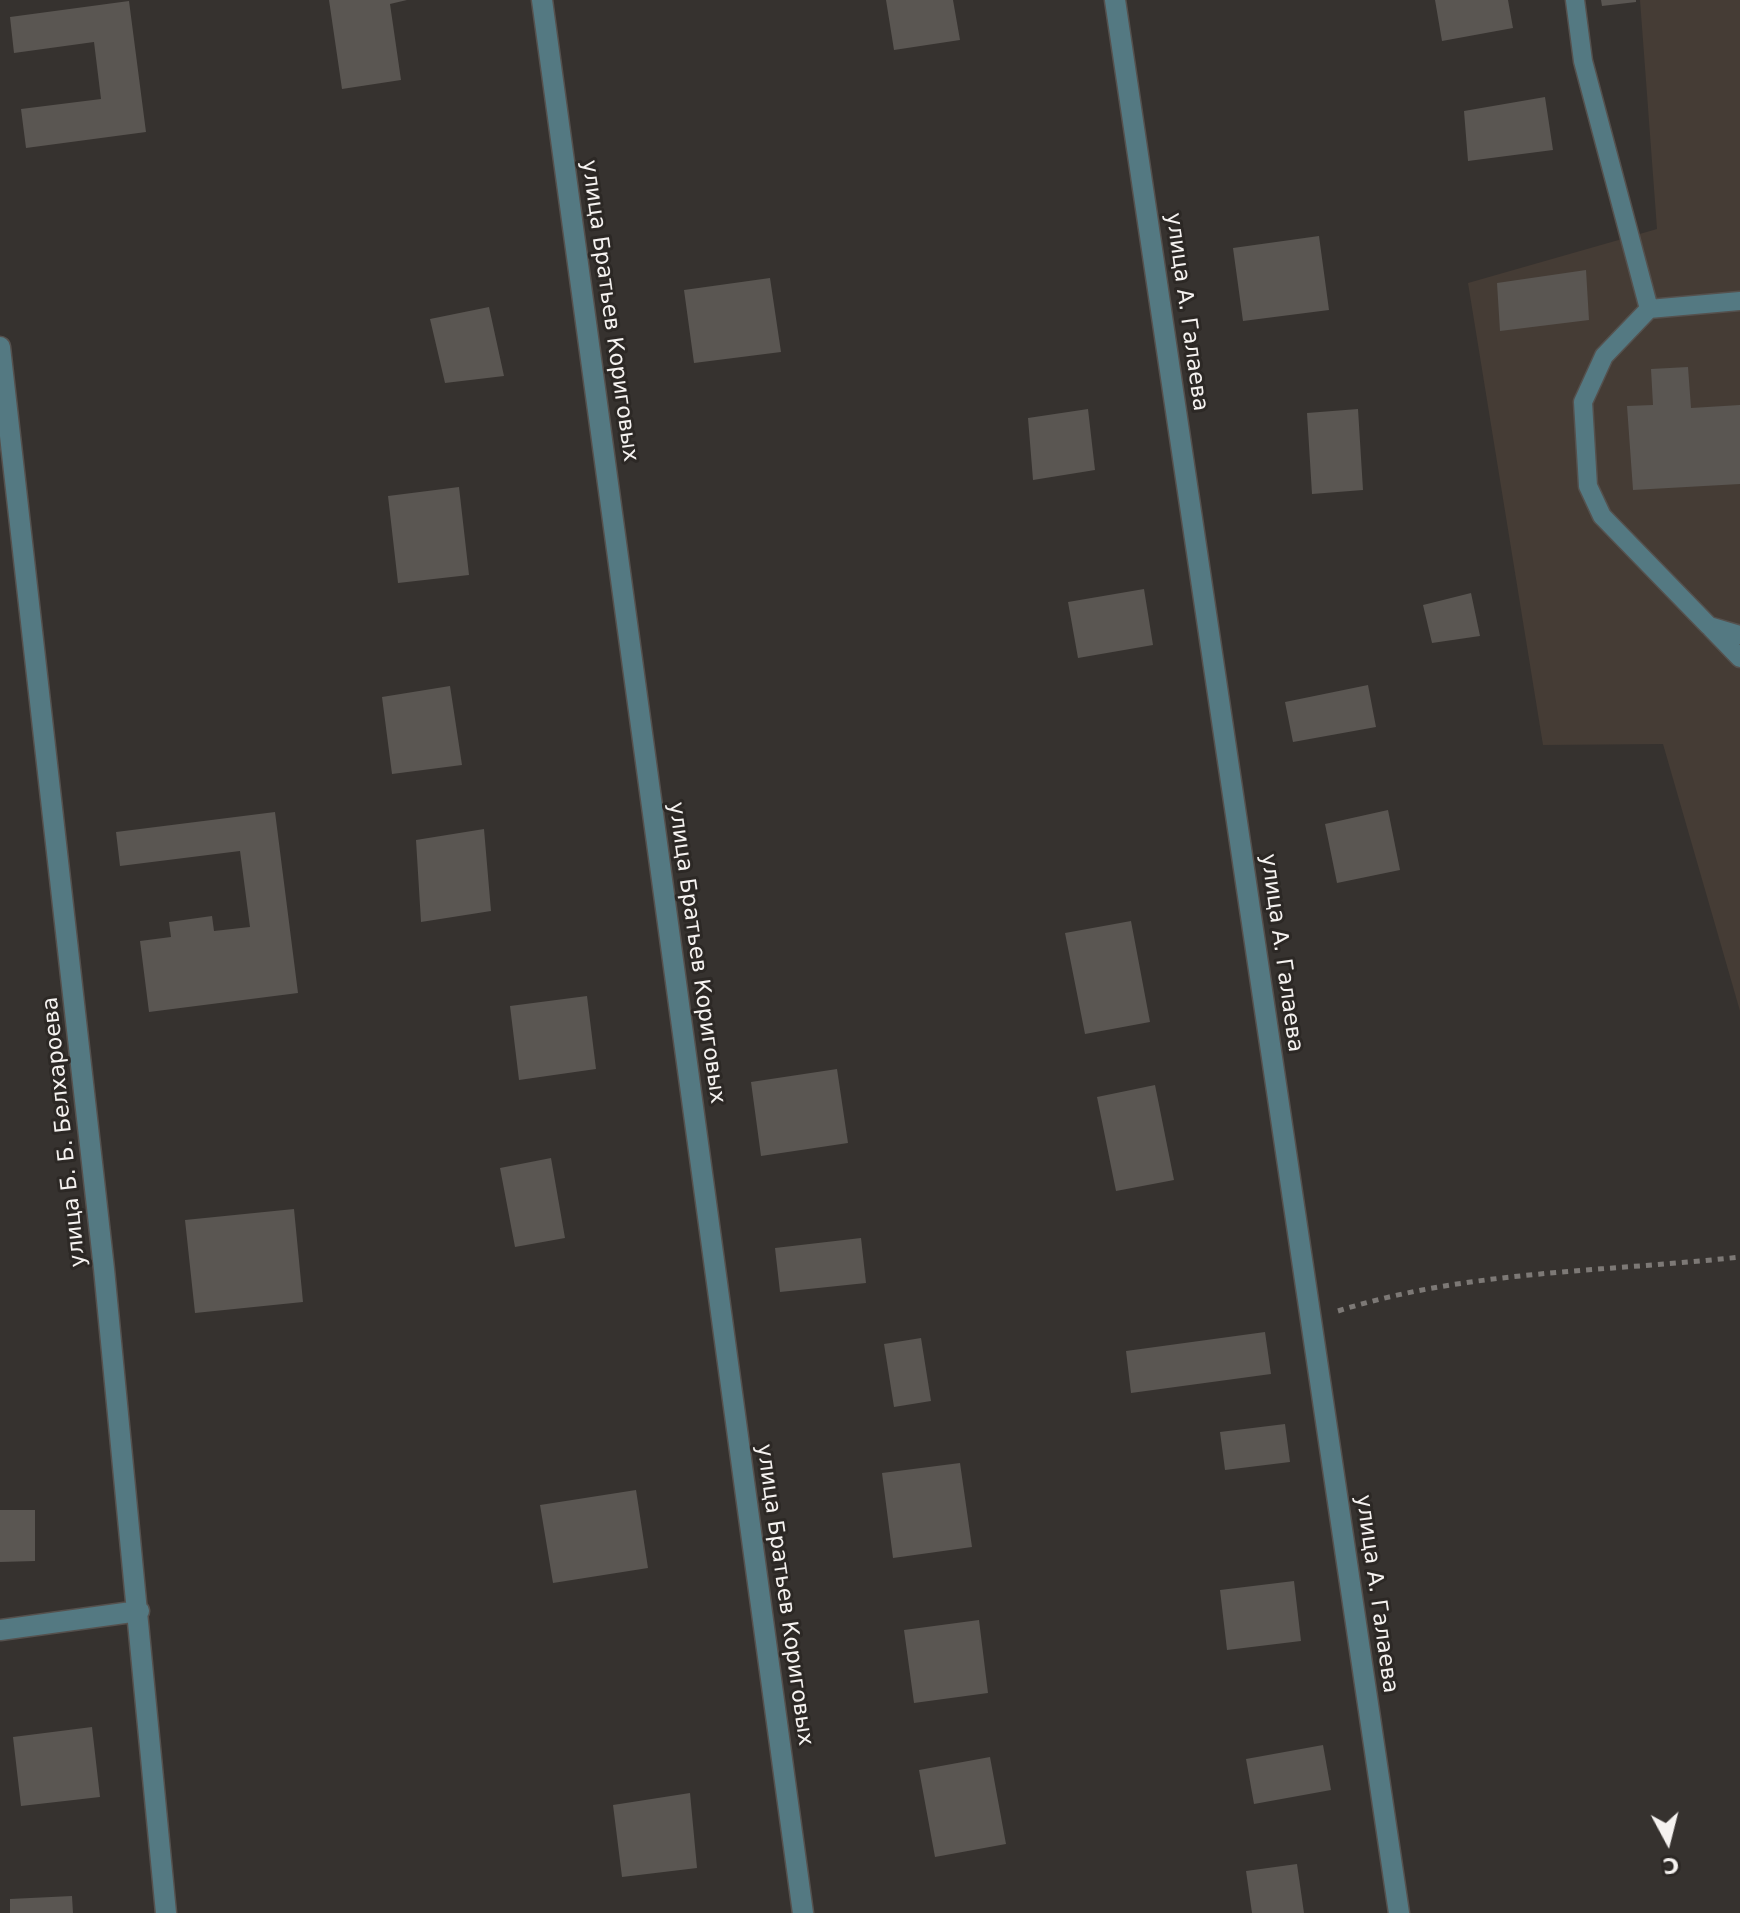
<!DOCTYPE html>
<meta charset="utf-8">
<style>
body{margin:0}
#map{position:relative;width:1740px;height:1913px;overflow:hidden;background:#36322f;font-family:"DejaVu Sans",sans-serif}
canvas{display:block}
.north{position:absolute;left:1628px;top:1801px;width:80px;height:80px;-webkit-text-stroke:6px #2c2825;paint-order:stroke;rotate:173deg;font-size:22px;font-weight:700;line-height:32px;text-align:center;color:#f5f2f0}
.north::after{content:'';display:block;margin:auto;width:28px;height:36px;background:#f5f2f0;clip-path:polygon(50% 0,100% 100%,50% 72%,0 100%)}
</style>
<div id="map">
<canvas width="1740" height="1913"></canvas>
<div class="north">С</div>
</div>
<script>
const ctx = document.querySelector('canvas').getContext('2d');
ctx.lineJoin = 'round';
function fillPath(path, color) { ctx.fillStyle = color; ctx.fill(path, 'evenodd'); }
function trace(path, color, width, dash) { ctx.strokeStyle = color; ctx.lineWidth = width; ctx.lineCap = dash ? 'butt' : 'round'; ctx.setLineDash(dash || []); ctx.stroke(path); }
function drawText(font, color, halo, rows, align = 'center') {
  ctx.font = font + ' "DejaVu Sans",sans-serif'; ctx.lineWidth = 6; ctx.setLineDash([]); ctx.textBaseline = 'middle'; ctx.strokeStyle = halo; ctx.fillStyle = color; for (const [text, x, y, turn = 0] of rows) {
    ctx.save(); ctx.translate(x, y); ctx.rotate((+turn || 0) * Math.PI / 180); ctx.textAlign = isNaN(turn) ? turn : align; if (halo) ctx.strokeText(text, 0, 0); ctx.fillText(text, 0, 0); ctx.restore();
  }
}
const built = new Path2D(`
 M 1640,0 L 1740,0 L 1740,1011 L 1663,744 L 1543,745 L 1468,283 L 1657,229 Z`);
const building = new Path2D(`
 M 329,0 L 407,0 L 390,4 L 401,80 L 342,89 Z
 M 886,0 L 953,0 L 960,40 L 894,50 Z
 M 1435,0 L 1508,0 L 1513,28 L 1442,41 Z
 M 1601,0 L 1636,0 L 1636,2 L 1602,6 Z
 M 129,1 L 146,132 L 26,148 L 21,109 L 101,99 L 94,42 L 14,53 L 10,17 Z
 M 1545,97 L 1553,150 L 1468,161 L 1464,111 Z
 M 1319,236 L 1329,310 L 1243,321 L 1233,248 Z
 M 1586,270 L 1589,320 L 1500,331 L 1497,283 Z
 M 770,278 L 781,352 L 694,363 L 684,290 Z
 M 489,307 L 504,376 L 445,383 L 430,319 Z
 M 1688,367 L 1691,408 L 1740,405 L 1740,484 L 1633,490 L 1627,406 L 1653,405 L 1651,369 Z
 M 1088,409 L 1095,470 L 1033,480 L 1028,418 Z
 M 1358,409 L 1363,490 L 1312,494 L 1307,413 Z
 M 459,487 L 469,575 L 398,583 L 388,496 Z
 M 1144,589 L 1153,645 L 1078,658 L 1068,602 Z
 M 1471,593 L 1480,636 L 1432,643 L 1423,605 Z
 M 1368,685 L 1376,727 L 1293,742 L 1285,702 Z
 M 450,686 L 462,765 L 392,774 L 382,697 Z
 M 1388,810 L 1400,870 L 1337,883 L 1325,824 Z
 M 275,812 L 298,993 L 149,1012 L 140,941 L 171,937 L 169,922 L 212,916 L 214,931 L 250,927 L 240,851 L 120,866 L 116,832 Z
 M 484,829 L 491,911 L 421,922 L 416,840 Z
 M 1131,921 L 1150,1022 L 1085,1034 L 1065,933 Z
 M 587,996 L 596,1069 L 519,1080 L 510,1006 Z
 M 837,1069 L 848,1143 L 761,1156 L 751,1082 Z
 M 1155,1085 L 1174,1180 L 1116,1191 L 1097,1097 Z
 M 551,1158 L 565,1238 L 515,1247 L 500,1168 Z
 M 294,1209 L 303,1302 L 195,1313 L 185,1220 Z
 M 861,1238 L 866,1283 L 780,1292 L 775,1248 Z
 M 1265,1332 L 1271,1374 L 1131,1393 L 1126,1351 Z
 M 921,1338 L 931,1401 L 894,1407 L 884,1344 Z
 M 1285,1424 L 1290,1462 L 1225,1470 L 1220,1432 Z
 M 960,1463 L 972,1547 L 893,1558 L 882,1473 Z
 M 636,1490 L 648,1568 L 553,1583 L 540,1505 Z
 M 0,1510 L 35,1510 L 35,1561 L 0,1562 Z
 M 1294,1581 L 1301,1641 L 1227,1650 L 1220,1590 Z
 M 979,1620 L 988,1693 L 914,1703 L 904,1630 Z
 M 92,1727 L 100,1797 L 21,1806 L 13,1737 Z
 M 1323,1745 L 1331,1790 L 1254,1804 L 1246,1759 Z
 M 990,1757 L 1006,1844 L 935,1857 L 919,1770 Z
 M 690,1793 L 697,1868 L 622,1877 L 613,1805 Z
 M 1297,1864 L 1304,1913 L 1252,1913 L 1246,1871 Z
 M 72,1896 L 73,1913 L 10,1913 L 10,1899 Z`);
const path = new Path2D(`
 M 1338,1311 C 1467,1270 1606,1272 1740,1257`);
const lane = new Path2D(`
 M 1575,0 L 1583,61 L 1649,309 L 1740,301
 M 1649,309 L 1604,356 L 1583,402 L 1588,486 L 1602,516 L 1709,626 L 1740,635
 M 1711,628 L 1740,658`);
const street = new Path2D(`
 M 542,0 L 803,1913
 M 1115,0 L 1399,1913
 M 0,347 L 104,1269 L 166,1913
 M 0,1630 L 139,1611`);
const streetNames = [
 ["улица Братьев Кориговых",609,311,82],
 ["улица А. Галаева",1186,312,82],
 ["улица Братьев Кориговых",696,953,82],
 ["улица А. Галаева",1281,953,82],
 ["улица Б. Б. Белхароева",65,1132,-96],
 ["улица А. Галаева",1376,1594,82],
 ["улица Братьев Кориговых",784,1595,82]
];
fillPath(built, '#453c35');
fillPath(building, '#5a5652');
trace(lane, '#55514e', 21);
trace(street, '#55514e', 23);
trace(path, '#7d7976', 5, [6, 6]);
trace(lane, '#547982', 18);
trace(street, '#547982', 20);
drawText('22px', '#f5f2f0', '#2c2825', streetNames);
</script>
